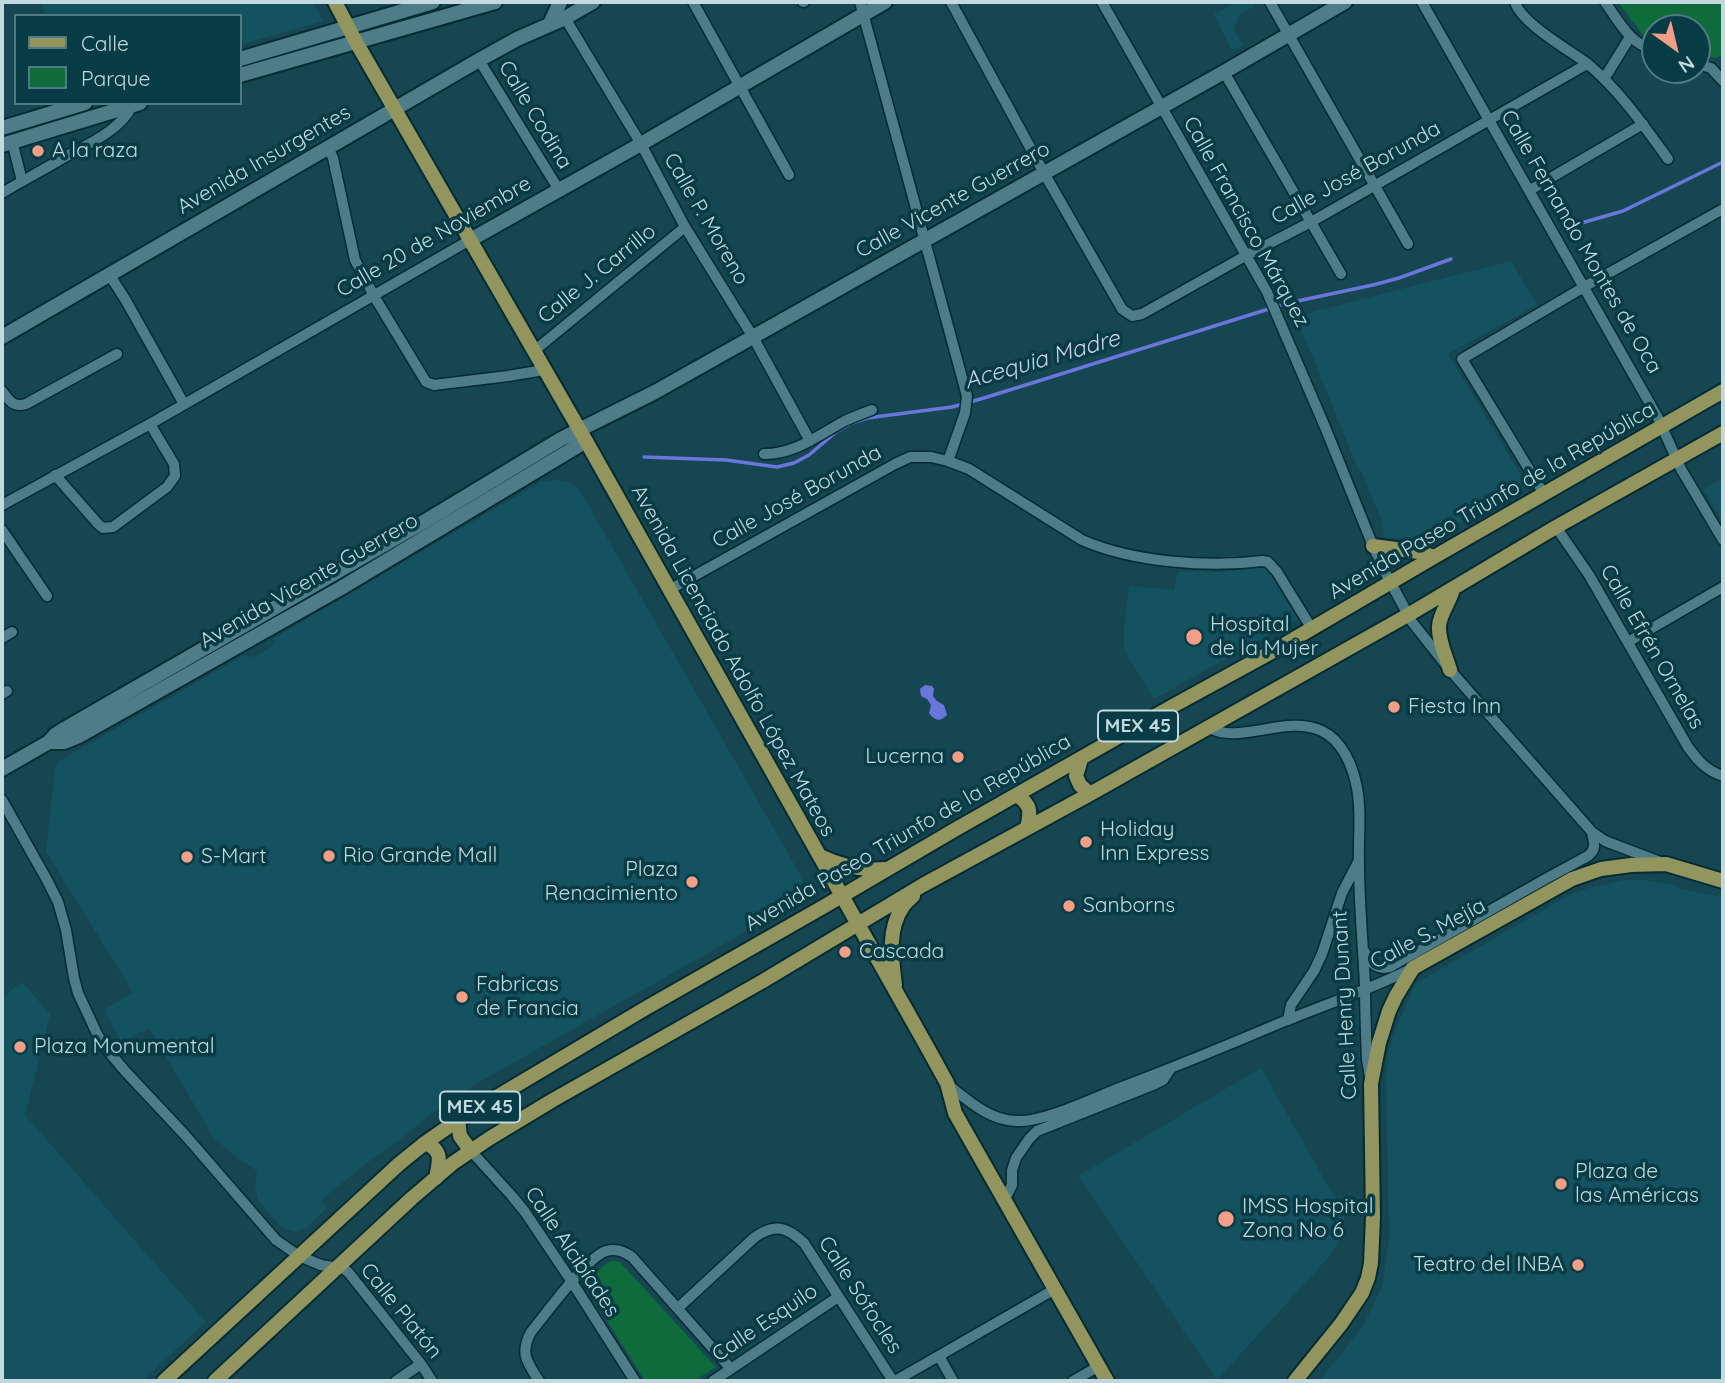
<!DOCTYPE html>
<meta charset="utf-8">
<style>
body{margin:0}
#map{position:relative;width:1725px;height:1383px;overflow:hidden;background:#164651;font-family:Quicksand,sans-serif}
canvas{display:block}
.frame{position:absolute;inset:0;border:4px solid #c1d9df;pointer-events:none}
.legend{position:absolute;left:14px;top:14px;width:228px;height:91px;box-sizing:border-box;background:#073c46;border:2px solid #517b83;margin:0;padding:9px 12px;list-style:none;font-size:21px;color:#c1d9df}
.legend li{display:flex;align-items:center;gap:14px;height:35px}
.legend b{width:35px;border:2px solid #517b83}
.north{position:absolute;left:1641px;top:14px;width:70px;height:70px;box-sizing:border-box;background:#073c46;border:2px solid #517b83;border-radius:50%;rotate:146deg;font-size:19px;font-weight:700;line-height:28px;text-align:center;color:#c1d9df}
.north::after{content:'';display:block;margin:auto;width:24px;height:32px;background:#f49e88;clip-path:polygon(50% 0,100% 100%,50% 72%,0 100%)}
</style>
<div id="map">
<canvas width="1725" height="1383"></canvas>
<div class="frame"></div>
<ul class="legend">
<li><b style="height:9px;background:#92955e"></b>Calle</li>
<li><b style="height:19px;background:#0f6a3c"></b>Parque</li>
</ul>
<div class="north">N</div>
</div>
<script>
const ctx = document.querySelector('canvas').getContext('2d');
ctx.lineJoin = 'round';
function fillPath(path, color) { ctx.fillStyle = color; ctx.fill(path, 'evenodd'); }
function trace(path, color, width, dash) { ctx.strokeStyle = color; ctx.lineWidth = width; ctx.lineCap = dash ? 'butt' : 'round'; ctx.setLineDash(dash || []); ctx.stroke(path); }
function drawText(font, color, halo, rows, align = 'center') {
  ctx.font = font + ' Quicksand,sans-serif'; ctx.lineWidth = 7; ctx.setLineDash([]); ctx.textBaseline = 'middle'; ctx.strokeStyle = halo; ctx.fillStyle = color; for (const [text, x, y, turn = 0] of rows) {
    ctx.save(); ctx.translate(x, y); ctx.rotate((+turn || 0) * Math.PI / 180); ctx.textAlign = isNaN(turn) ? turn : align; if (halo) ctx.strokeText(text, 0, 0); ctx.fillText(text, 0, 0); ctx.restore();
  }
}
const built = new Path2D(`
 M 42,2 L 312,2 L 323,21 L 240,45 L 240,16 L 45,16 Z
 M 1237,2 L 1253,2 L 1255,6 L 1239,15 L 1234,30 L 1243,46 L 1232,51 L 1214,14 Z
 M 1511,261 L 1537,305 L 1448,354 L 1528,487 L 1430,539 L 1385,538 L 1379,514 L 1362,473 L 1359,471 L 1296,316 Z
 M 1723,478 L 1723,517 L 1721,518 L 1703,490 Z
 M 559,480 L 572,483 L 579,489 L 801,876 L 802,887 L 791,896 L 793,905 L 476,1084 L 430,1115 L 398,1141 L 367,1163 L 321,1200 L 327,1208 L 306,1228 L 295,1232 L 282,1228 L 258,1200 L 255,1187 L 257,1171 L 237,1158 L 214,1138 L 149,1028 L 121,1042 L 104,1010 L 133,992 L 46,852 L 55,767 L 61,760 L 244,655 L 254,657 L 274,645 L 274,638 L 542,481 Z
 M 1266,567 L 1298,619 L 1154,699 L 1124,650 L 1124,625 L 1129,586 L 1174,590 L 1178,571 L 1221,572 Z
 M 1624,880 L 1643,880 L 1673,885 L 1680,889 L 1723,897 L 1723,1381 L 1319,1381 L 1357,1334 L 1368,1316 L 1383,1283 L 1389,1239 L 1386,1078 L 1388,1052 L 1398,1023 L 1414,987 L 1418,982 L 1568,896 L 1585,889 Z
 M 22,982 L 50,1014 L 25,1115 L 206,1322 L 142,1381 L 2,1381 L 2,998 Z
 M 1261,1068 L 1344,1214 L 1344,1224 L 1341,1239 L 1328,1258 L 1217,1380 L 1078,1176 Z`);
const green = new Path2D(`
 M 1618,2 L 1723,2 L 1723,55 L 1715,58 L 1697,53 L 1697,28 L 1655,28 L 1655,42 L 1646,39 Z
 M 612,1261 L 620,1262 L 716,1367 L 694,1381 L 645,1381 L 585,1286 L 604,1265 Z`);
const water = new Path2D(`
 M 925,685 L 932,686 L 934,689 L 933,696 L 937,701 L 944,705 L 947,715 C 940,722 935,721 929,713 L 931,705 L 927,699 L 921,696 L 920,689 Z`);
const stream = new Path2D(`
 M 1564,228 L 1623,211 L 1723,162
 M 644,457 L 726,460 L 777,467 L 794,463 L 809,455 L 836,432 L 852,423 L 867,418 L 952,407 L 984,398 L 1288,303 L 1373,285 L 1399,278 L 1451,259`);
const street = new Path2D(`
 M 693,2 L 789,175
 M 803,2 L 804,2
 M 860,2 L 967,396 L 965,413 L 948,461
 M 951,2 L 1044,173 L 1122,309 L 1132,316 L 1142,314 L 1247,255 L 1311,222 L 1587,64
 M 1102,2 L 1267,292 L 1325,427 L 1373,546 L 1385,572 L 1412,622 L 1450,670 L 1592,832 L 1605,841 L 1660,862
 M 1270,2 L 1408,244
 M 1422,2 L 1658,418 L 1681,469 L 1723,540
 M 1515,2 C 1521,23 1569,50 1588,64 C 1620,91 1644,126 1668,159
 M 1605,2 C 1620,23 1629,43 1655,51
 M 565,18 L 641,144 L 685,227 L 753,337 L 810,441
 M 479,60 L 559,190
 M 1697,64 L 1711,68
 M 1711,68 L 1723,81
 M 1224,72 L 1341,274
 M 1604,79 L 1630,37
 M 12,141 L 22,181
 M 328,147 L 333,158 L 355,260 L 374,296 L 426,382 L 434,385 L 508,376 L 544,370
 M 1530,190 L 1643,124
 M 2,193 C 22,181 43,170 63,158 C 86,145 120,131 132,106
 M 109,274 L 125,299 L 184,404
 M 534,351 L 685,227
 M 2,391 C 9,400 13,408 26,404 L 117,354
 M 764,454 C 794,454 816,437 841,423 C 850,418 861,414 872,410
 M 55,475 L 99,525 L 103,528 L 113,527 L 167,487 L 175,476 L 174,464 L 150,424
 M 1544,494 L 1462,359 L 1584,287 L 1723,209
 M 2,505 L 150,424 L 470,240
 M 1556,527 L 1589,575 L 1688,747 C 1698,761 1707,771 1723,776
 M 2,530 L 47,596
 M 669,590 L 895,464 L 910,457 L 931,457 L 948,461 L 969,469 L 1082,540 C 1132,562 1208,568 1262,561 L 1268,562 L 1277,572 L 1312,629
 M 2,638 L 12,632
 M 1628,642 L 1723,587
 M 2,694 L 7,691
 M 1208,727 C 1238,746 1286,714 1322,731 C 1343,741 1353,767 1357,788 C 1362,813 1358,838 1359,863 C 1359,904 1363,944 1365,985 C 1365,1010 1366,1035 1367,1060 L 1370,1077
 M 2,800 L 47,880 L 58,902 L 66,930 L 74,978 L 78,993 L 98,1036 L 105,1047 L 125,1071 L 185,1135 L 276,1240 L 299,1256 L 321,1265 L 344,1269 L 349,1273 L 421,1364 L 432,1381
 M 1364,951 C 1370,962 1376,971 1390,967 L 1549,877 L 1588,856 C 1597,849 1594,843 1592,832
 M 1288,1020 L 1291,1005 L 1314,971 L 1322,954 L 1342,893 L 1358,862
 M 947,1084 C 968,1100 988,1120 1016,1121 C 1041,1123 1092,1099 1117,1089 C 1172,1068 1226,1046 1280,1023 C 1324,1005 1369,990 1413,968
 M 471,1151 L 512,1196 L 525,1212 L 572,1282 L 635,1381
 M 1004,1201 L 1012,1185 L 1012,1170 L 1016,1158 L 1029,1139 L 1037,1131 L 1155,1084 L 1163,1080 L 1171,1068
 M 678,1308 L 755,1237 C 775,1223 787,1227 804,1243 L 893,1381
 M 939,1356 L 953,1381
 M 396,1381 L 421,1364
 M 539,1381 C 528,1363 519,1354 531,1332 C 546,1314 586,1258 606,1251 C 616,1248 624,1251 632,1257 L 731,1369
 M 713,1381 L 838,1297
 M 895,1381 L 1055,1289
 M 1073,1381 L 1099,1366`);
const secondary = new Path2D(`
 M 550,24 L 560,2
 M 240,59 L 433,2
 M 240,75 L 495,2
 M 2,128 L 85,103
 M 2,145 L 140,103
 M 470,240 L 641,144 L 885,2
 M 2,337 L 479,60 L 517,39 L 565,18 L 593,2
 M 49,742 L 64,742 L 79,736 L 341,588 L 586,441
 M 2,769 L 49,742 L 55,735 L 66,728 L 427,520 L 561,439 L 655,392 L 1224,72 L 1345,2`);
const primary = new Path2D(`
 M 335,2 L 356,42 L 586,441 L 926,1045 L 947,1083 L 955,1113 L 1107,1381
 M 1373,546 L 1419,552 L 1434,557
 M 1450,670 C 1446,656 1438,640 1439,626 C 1440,613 1450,602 1453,589
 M 1081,759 L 1076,776 L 1080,785 L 1090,794
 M 1017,795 C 1031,805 1031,811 1027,828
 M 820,856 C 841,866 861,871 884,869
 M 895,985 C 892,960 887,931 902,908 C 904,904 909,900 913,896
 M 458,1120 L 460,1136 L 471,1151
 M 425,1143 C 444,1151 439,1161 436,1178
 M 164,1381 L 399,1164 L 425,1143 L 458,1120 L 646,1008 L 823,907 L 956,829 L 1171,707 L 1275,650 L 1434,557 L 1723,391
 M 215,1381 L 412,1198 L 453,1163 L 490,1138 L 553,1100 L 763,981 L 923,885 L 1090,794 L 1408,615 L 1556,527 L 1723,433
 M 1295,1381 L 1341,1324 L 1362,1293 L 1368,1278 L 1371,1263 L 1373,1217 L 1371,1084 L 1379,1043 L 1389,1011 L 1396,996 L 1413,968 L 1572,879 L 1601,869 L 1631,865 L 1666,864 L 1723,881`);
const markers = [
 [38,151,7,"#f49e88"],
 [1194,637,9,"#f49e88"],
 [1394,707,7,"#f49e88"],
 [958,757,7,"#f49e88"],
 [1086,842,7,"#f49e88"],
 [329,856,7,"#f49e88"],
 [187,857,7,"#f49e88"],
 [692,882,7,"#f49e88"],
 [1069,906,7,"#f49e88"],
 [845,952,7,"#f49e88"],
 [462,997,7,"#f49e88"],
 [20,1047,7,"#f49e88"],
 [1561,1184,7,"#f49e88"],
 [1226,1219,9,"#f49e88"],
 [1578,1265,7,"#f49e88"]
];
const shields = [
 [1138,726,80],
 [480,1107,80]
];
const shieldNames = [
 ["MEX 45",1138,726],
 ["MEX 45",480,1107]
];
const streetNames = [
 ["Calle Codina",535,115,59],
 ["Avenida Insurgentes",264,160,-30],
 ["Calle José Borunda",1356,173,-29],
 ["Calle Vicente Guerrero",953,200,-29],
 ["Calle P. Moreno",706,219,60],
 ["Calle Francisco Márquez",1246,222,61],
 ["Calle 20 de Noviembre",434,237,-30],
 ["Calle Fernando Montes de Oca",1581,242,60],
 ["Calle J. Carrillo",597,274,-39],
 ["Calle José Borunda",797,497,-29],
 ["Avenida Paseo Triunfo de la República",1492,501,-30],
 ["Avenida Vicente Guerrero",309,581,-30],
 ["Calle Efrén Ornelas",1652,647,60],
 ["Avenida Licenciado Adolfo López Mateos",733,661,61],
 ["Avenida Paseo Triunfo de la República",908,833,-30],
 ["Calle S. Mejía",1428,934,-28],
 ["Calle Henry Dunant",1345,1005,-93],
 ["Calle Alcibíades",572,1252,56],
 ["Calle Sófocles",860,1295,57],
 ["Calle Platón",401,1311,51],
 ["Calle Esquilo",765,1323,-34]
];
const poiNames = [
 ["A la raza",52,151],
 ["Hospital",1210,625],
 ["de la Mujer",1210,649],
 ["Fiesta Inn",1408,707],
 ["Lucerna",944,757,"right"],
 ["Holiday",1100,830],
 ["Inn Express",1100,854],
 ["Rio Grande Mall",343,856],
 ["S-Mart",201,857],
 ["Plaza",678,870,"right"],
 ["Renacimiento",678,894,"right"],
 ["Sanborns",1083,906],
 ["Cascada",859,952],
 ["Fabricas",476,985],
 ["de Francia",476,1009],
 ["Plaza Monumental",34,1047],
 ["Plaza de",1575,1172],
 ["las Américas",1575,1196],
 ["IMSS Hospital",1242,1207],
 ["Zona No 6",1242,1231],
 ["Teatro del INBA",1564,1265,"right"]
];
const waterNames = [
 ["Acequia Madre",1042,360,-16]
];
fillPath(built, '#14525f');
fillPath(green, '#0f6a3c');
fillPath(water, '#6977db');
trace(stream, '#6977db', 3.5);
trace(street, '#052b33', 13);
trace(secondary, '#052b33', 18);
trace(primary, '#052b33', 18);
trace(street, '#4e7d89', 10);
trace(secondary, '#4e7d89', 14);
trace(primary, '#92955e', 14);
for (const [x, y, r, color] of markers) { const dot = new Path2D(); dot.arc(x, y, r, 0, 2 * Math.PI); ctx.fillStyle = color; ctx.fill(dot); trace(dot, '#073c46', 2.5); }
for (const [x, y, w] of shields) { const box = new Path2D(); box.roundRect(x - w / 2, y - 15.5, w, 31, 5); ctx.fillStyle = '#073c46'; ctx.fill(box); trace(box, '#c1d9df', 2); }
drawText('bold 19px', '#c1d9df', null, shieldNames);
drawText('21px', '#c1d9df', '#073c46', streetNames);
drawText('21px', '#c1d9df', '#073c46', poiNames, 'left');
drawText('italic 23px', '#cbd1eb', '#073c46', waterNames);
</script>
